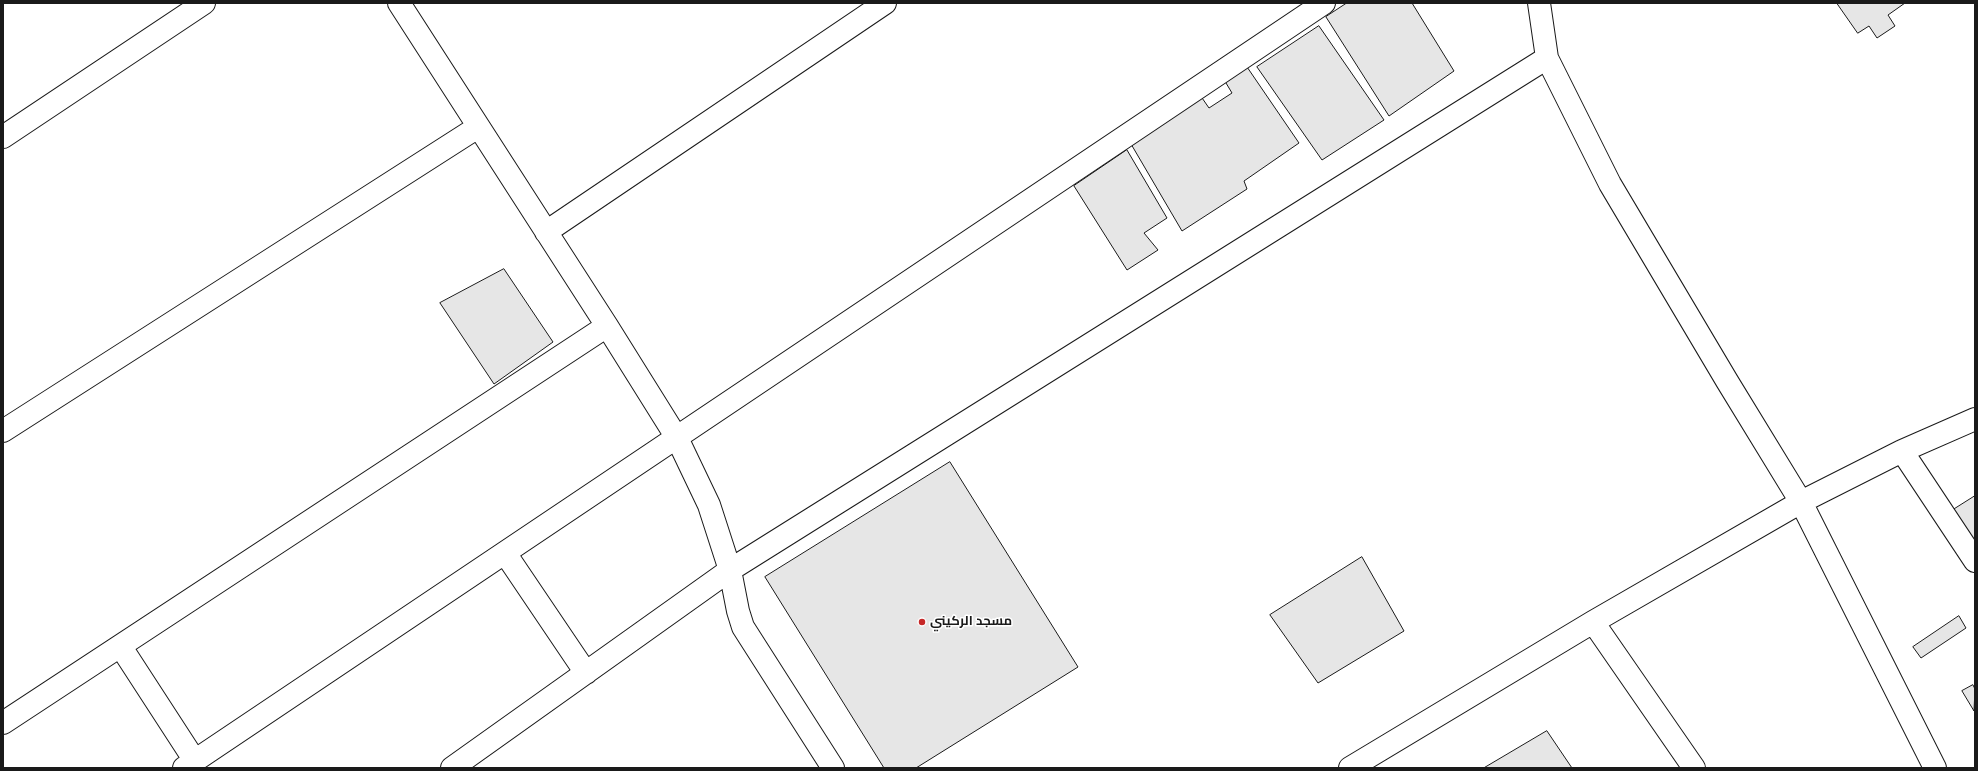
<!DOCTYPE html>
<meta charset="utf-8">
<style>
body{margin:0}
#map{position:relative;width:1978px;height:771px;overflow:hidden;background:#fff;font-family:Roboto,sans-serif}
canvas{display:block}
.frame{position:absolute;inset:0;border:4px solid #1a1a1a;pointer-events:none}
</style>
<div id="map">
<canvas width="1978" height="771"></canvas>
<div class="frame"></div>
</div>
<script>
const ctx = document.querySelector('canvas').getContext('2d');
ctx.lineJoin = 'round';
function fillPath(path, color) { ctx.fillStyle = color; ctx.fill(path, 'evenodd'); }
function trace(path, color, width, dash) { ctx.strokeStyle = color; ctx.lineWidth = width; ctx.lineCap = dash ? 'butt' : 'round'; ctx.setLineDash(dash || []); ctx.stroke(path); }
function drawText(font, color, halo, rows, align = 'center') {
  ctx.font = font + ' Roboto,Cairo,sans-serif'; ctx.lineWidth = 3; ctx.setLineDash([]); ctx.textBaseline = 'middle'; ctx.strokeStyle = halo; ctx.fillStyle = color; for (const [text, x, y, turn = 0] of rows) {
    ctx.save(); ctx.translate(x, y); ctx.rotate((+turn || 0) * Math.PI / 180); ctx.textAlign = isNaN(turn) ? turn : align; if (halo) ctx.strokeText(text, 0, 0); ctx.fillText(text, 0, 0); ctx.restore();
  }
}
const building = new Path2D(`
 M 1347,3 L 1412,3 L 1454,71 L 1389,116 L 1326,17 Z
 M 1837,3 L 1905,3 L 1888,15 L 1895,26 L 1877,38 L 1869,26 L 1858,33 Z
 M 1319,26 L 1384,120 L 1322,160 L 1257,67 Z
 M 1245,64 L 1299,143 L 1244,181 L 1247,189 L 1182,231 L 1131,144 L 1200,95 L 1209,108 L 1232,93 L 1223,78 Z
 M 1127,150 L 1167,218 L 1144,233 L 1158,250 L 1127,270 L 1074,186 Z
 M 504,269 L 553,342 L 494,384 L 440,303 Z
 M 950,462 L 1078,667 L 916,768 L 884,768 L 765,577 Z
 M 1975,496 L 1975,545 L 1953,510 Z
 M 1362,557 L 1404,631 L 1318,683 L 1270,615 Z
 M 1959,616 L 1966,628 L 1921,658 L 1913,647 Z
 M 1973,685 L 1975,689 L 1974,711 L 1962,691 Z
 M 1547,731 L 1572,768 L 1484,768 Z`);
const street = new Path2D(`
 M 399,3 L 607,326 L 677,438 L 709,505 L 730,570 L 738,611 L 743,627 L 833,768
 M 1539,3 L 1547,58 L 1610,184 L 1727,381 L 1801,502 L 1935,768
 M 3,137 L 204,3
 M 546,232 L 885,3
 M 3,431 L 478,127
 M 1902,451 L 1975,561
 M 505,553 L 586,673
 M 1593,622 L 1694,768
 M 121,647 L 195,761
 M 3,723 L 607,326
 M 184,768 L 1324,3
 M 452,768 L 730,570 L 1547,58
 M 1350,768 L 1593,622 L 1801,502 L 1902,451 L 1975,419`);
const markers = [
 [922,622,4,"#c62828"]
];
const poiNames = [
 ["مسجد الركيني",930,622]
];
fillPath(building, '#e6e6e6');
trace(building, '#1a1a1a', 1);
trace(street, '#1a1a1a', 24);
trace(street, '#fff', 22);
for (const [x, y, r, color] of markers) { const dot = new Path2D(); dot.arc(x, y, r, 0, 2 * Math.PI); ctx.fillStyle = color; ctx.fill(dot); trace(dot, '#fff', 1.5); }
drawText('bold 13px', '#1a1a1a', '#fff', poiNames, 'left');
</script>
